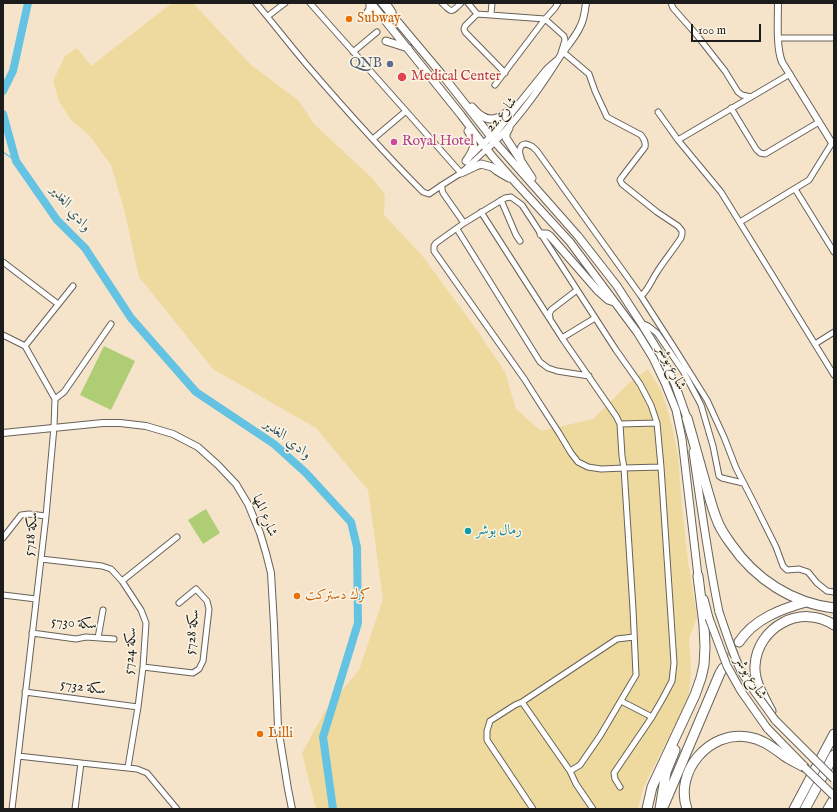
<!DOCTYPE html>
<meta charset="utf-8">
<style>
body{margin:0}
#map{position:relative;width:837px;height:812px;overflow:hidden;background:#f6e4ca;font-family:"IM FELL English",serif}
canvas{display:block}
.frame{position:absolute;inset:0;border:4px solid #1c1c1c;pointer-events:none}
.scale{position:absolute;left:691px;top:24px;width:70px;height:18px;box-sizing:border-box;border:2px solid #1c1c1c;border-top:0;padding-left:5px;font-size:12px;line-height:14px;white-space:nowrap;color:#1c1c1c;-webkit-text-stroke:3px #fcf5e5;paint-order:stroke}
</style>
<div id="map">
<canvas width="837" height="812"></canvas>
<div class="frame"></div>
<div class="scale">100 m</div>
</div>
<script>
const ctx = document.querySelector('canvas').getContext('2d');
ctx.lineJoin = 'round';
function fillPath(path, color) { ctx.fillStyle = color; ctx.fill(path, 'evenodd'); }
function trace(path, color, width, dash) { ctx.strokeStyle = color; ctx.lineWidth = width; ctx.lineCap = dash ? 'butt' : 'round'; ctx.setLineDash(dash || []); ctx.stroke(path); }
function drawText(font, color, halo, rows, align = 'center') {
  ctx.font = font + ' "IM FELL English",Amiri,serif'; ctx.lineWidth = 3; ctx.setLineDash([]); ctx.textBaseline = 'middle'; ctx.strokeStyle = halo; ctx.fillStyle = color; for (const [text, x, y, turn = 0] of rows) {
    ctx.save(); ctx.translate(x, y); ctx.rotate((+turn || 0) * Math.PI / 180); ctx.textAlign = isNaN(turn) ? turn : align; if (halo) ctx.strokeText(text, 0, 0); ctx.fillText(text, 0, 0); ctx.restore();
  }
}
const green = new Path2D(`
 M 104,346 L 135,361 L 111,410 L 80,395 Z
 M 206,509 L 220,533 L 203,544 L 188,520 Z`);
const sand = new Path2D(`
 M 172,3 L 193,3 L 251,65 L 299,101 L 314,124 L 372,178 L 385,195 L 384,215 L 421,254 L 474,326 L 505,372 L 516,409 L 541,431 L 593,419 L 629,383 L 648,369 L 662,392 L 672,426 L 678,456 L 682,507 L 688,561 L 697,617 L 689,639 L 691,670 L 689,694 L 679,717 L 644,786 L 638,809 L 316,809 L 302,753 L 325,711 L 359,670 L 383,599 L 368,490 L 316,428 L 213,369 L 139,277 L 125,213 L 111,165 L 89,135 L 71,120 L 59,101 L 53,81 L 65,56 L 77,48 L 91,66 Z`);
const stream = new Path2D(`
 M 3,152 L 16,161`);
const river = new Path2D(`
 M 3,91 L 13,71 L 28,3
 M 3,114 L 16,161 L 57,220 L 85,248 L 131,318 L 196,392 L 274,444 L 306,473 L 351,522 L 357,547 L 358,623 L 323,737 L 333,809`);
const motorwayTunnel = new Path2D(`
 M 723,668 L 739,642`);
const minor = new Path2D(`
 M 256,3 C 273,23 289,44 306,64 C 344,108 382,151 423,192 L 429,194 L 442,185
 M 310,3 L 461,173
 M 387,3 L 393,12
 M 442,3 C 452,13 451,13 461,3
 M 468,3 L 477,14
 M 558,3 L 555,8 L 545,19 L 564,36 L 565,40 L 561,53
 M 671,3 L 673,8 L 696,34 L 725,71 L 738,92 L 742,95 L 751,97
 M 491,14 L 492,3
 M 268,16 L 285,3
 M 779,38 L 834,38
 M 353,52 L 377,32
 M 563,52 L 589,74 L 595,91 L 607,117 L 641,135 C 644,139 646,142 645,147 L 622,177 L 620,180 L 622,184 L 657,212 L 678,226 L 682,231 L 682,234 L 681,238 C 673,250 664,261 657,272 C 651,281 649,289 641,296
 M 495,85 L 545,19 L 477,14 L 465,26 L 464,29 L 465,32 L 505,73
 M 731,108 L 756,149 L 760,153 L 765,154 L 819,122
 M 658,112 L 678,140 L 721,192 L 834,375
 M 373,139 L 406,111
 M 678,140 L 790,74
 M 487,149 L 461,173 L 442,185 L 442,190 L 443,193 L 464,223 L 505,198 L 511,197 L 522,205 L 541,234 L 616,350 L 640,384 L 651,405 L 657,423 L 661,467 L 674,663 L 672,681 L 663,698 L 652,717 L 614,773 L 615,779 L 620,787
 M 472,155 L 483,144
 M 521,157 C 518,151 520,141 529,145 C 533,146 535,149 537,151 L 641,296 L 675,349 L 707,400 L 724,437 L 736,468 L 753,501 L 776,547 L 783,566 L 787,570 L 799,569 L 808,572 L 817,583 L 827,591 L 834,592
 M 795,189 L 834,252
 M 501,200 L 516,235 L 520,241
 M 740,222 L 809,180 L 832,143
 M 464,223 L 436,243 L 434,246 L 434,251 L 525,380 L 537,399 L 559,433 L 571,453 L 578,462 L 588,467 L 601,469 L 624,468 L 622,456 L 620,424 L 616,416 L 562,338 L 481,212
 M 457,229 L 540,362 L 548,368 L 557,371 L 589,376
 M 3,262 L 58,304
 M 550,317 L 549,315 L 551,310 L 577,290
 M 641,323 L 648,326 L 657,333 L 683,371 L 698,399 L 701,405 L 713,446 L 719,476 L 722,478 L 743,483
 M 3,335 L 25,346 L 55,399 L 54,427 L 46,516 L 12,809
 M 562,338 L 595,318
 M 815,344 L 834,332
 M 25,346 L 73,286
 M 55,399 L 64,392 L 111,324
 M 620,424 L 657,423
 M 3,538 L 21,515 L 29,514 L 46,516
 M 41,559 L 102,566 L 111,569 L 122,581 L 141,610 L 146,623 L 143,667 L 138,707 L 128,767
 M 122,581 L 177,537
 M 3,595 L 36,599
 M 32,633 L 76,639 L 86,637 L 114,639
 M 98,638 L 103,610
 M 143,667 L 193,673 L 199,669 L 203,661 L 209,609 L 207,601 L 196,589 L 179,603
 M 25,692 L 138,707
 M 621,701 L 652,717
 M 522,702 L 617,639 L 634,637
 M 18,756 L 81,763 L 137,769 L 147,773 L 177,809
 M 75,809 L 81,763
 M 533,809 L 487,740 L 487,731 L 490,721 L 515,705 L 522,702 L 570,771
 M 593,809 L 576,784 L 570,771 L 580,765 L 600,736 L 636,675 L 633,609 L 624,468 L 661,467`);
const tertiary = new Path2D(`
 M 778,3 C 778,20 776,47 782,62 L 832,143 L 834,143
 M 483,144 L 496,132 L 547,69 L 556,61
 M 487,149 C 515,124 539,90 559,58 C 566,47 575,38 580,27 C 584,20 585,11 586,3
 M 3,433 L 103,423 L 120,423 L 146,426 L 173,434 L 198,447 L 218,465 L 236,484 L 248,504 L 260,533 L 266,553 L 271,573 L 274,625 L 278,727 L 288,789 L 292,809`);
const secondary = new Path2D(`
 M 371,3 L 461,115 L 492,156 L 515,182 L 570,242 L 637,332 L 653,358 L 665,383 L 676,410 L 682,439 L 698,576 L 699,581
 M 382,3 L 444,77 L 495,142 L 578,236 L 617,286 L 641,323 L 660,354 L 675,384 L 687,418 L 688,422
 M 365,17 L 370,9 L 370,3
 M 386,41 L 408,48
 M 472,107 C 475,110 478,114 482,116 C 493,124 505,114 514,107
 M 509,128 L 506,134 L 506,138 L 532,178
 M 466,161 C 475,149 476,144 468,131
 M 461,173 L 476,166 L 481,164 L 492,167 L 497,171 L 509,178
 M 541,234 L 547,234 L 550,236 L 598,291 L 608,300 L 614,302
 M 693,452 C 701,506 708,559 719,612
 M 704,599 L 709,618
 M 775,720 L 813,758
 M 767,728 L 802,764`);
const motorway = new Path2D(`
 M 687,418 C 693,439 699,461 705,482 C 709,495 712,508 717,520 C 720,529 726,537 731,544 C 755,579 792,603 834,608
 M 739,642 C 754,619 781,609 806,602
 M 771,711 C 764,697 754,682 755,666 C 757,627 801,603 834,625
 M 664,805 L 720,673 L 723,668
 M 647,809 L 652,787 L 659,772 L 695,695 L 701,678 L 704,665 L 705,647 L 704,625 L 698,576
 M 660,809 L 666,772 L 675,750
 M 687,809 C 674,772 709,730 748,737 C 762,739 772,747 783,755 C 790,760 797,763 804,767
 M 794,809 L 834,734
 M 805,809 L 834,755
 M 828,809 L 834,799`);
const secondaryBridge = new Path2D(`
 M 719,612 C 726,632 732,652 741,671 C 751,688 764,704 775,720
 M 709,618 L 727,666 L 741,691 L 767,728
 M 813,758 L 834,779
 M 804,767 L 834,796`);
const markers = [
 [349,19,4,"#e8710a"],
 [390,64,4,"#5c6f8a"],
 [402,77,5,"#e0444e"],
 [394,142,4,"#d1479c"],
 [468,531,4,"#0f9aa8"],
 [297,596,4,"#e8710a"],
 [260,734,4,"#e8710a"]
];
const foodNames = [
 ["Subway",357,19],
 ["كرك دستركت",305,596],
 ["Lilli",268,734]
];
const serviceNames = [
 ["QNB",382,64]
];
const healthNames = [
 ["Medical Center",411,77]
];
const streetNames = [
 ["شارع 22",502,115,-50],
 ["شارع بوشر",671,368,64],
 ["شارع المها",264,516,67],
 ["سكة 5718",32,534,-84],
 ["سكة 5730",74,624,4],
 ["سكة 5728",193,632,-84],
 ["سكة 5724",131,651,-86],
 ["شارع بوشر",750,678,59],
 ["سكة 5732",83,688,8]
];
const hotelNames = [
 ["Royal Hotel",402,142]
];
const cultureNames = [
 ["رمال بوشر",476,531]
];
const waterNames = [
 ["وادي الغدير",70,209,50],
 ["وادي الغدير",287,440,38]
];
fillPath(green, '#afcd74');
fillPath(sand, '#eeda9e');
trace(stream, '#64c3e2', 1.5);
trace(river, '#64c3e2', 8);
trace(motorwayTunnel, '#cabca7', 9, [9, 4.5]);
trace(minor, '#686259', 7);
trace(tertiary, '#686259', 8);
trace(secondary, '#686259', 9);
trace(motorway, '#686259', 11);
trace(minor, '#fff', 5);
trace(tertiary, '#fff', 6);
trace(secondary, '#fff', 7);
trace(motorway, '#fff', 9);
trace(secondaryBridge, '#686259', 9, []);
trace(secondaryBridge, '#fff', 7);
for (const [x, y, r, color] of markers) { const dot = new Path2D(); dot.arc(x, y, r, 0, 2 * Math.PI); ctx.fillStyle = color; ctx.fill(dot); trace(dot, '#fcf5e5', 1.5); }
drawText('14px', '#c56008', '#fcf5e5', foodNames, 'left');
drawText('14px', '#4e5e75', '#fcf5e5', serviceNames, 'right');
drawText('14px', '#be3a42', '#fcf5e5', healthNames, 'left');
drawText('14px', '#1c1c1c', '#fcf5e5', streetNames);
drawText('14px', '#b23c85', '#fcf5e5', hotelNames, 'left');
drawText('14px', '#0d838f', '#fcf5e5', cultureNames, 'left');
drawText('italic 15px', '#355661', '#fcf5e5', waterNames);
</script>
